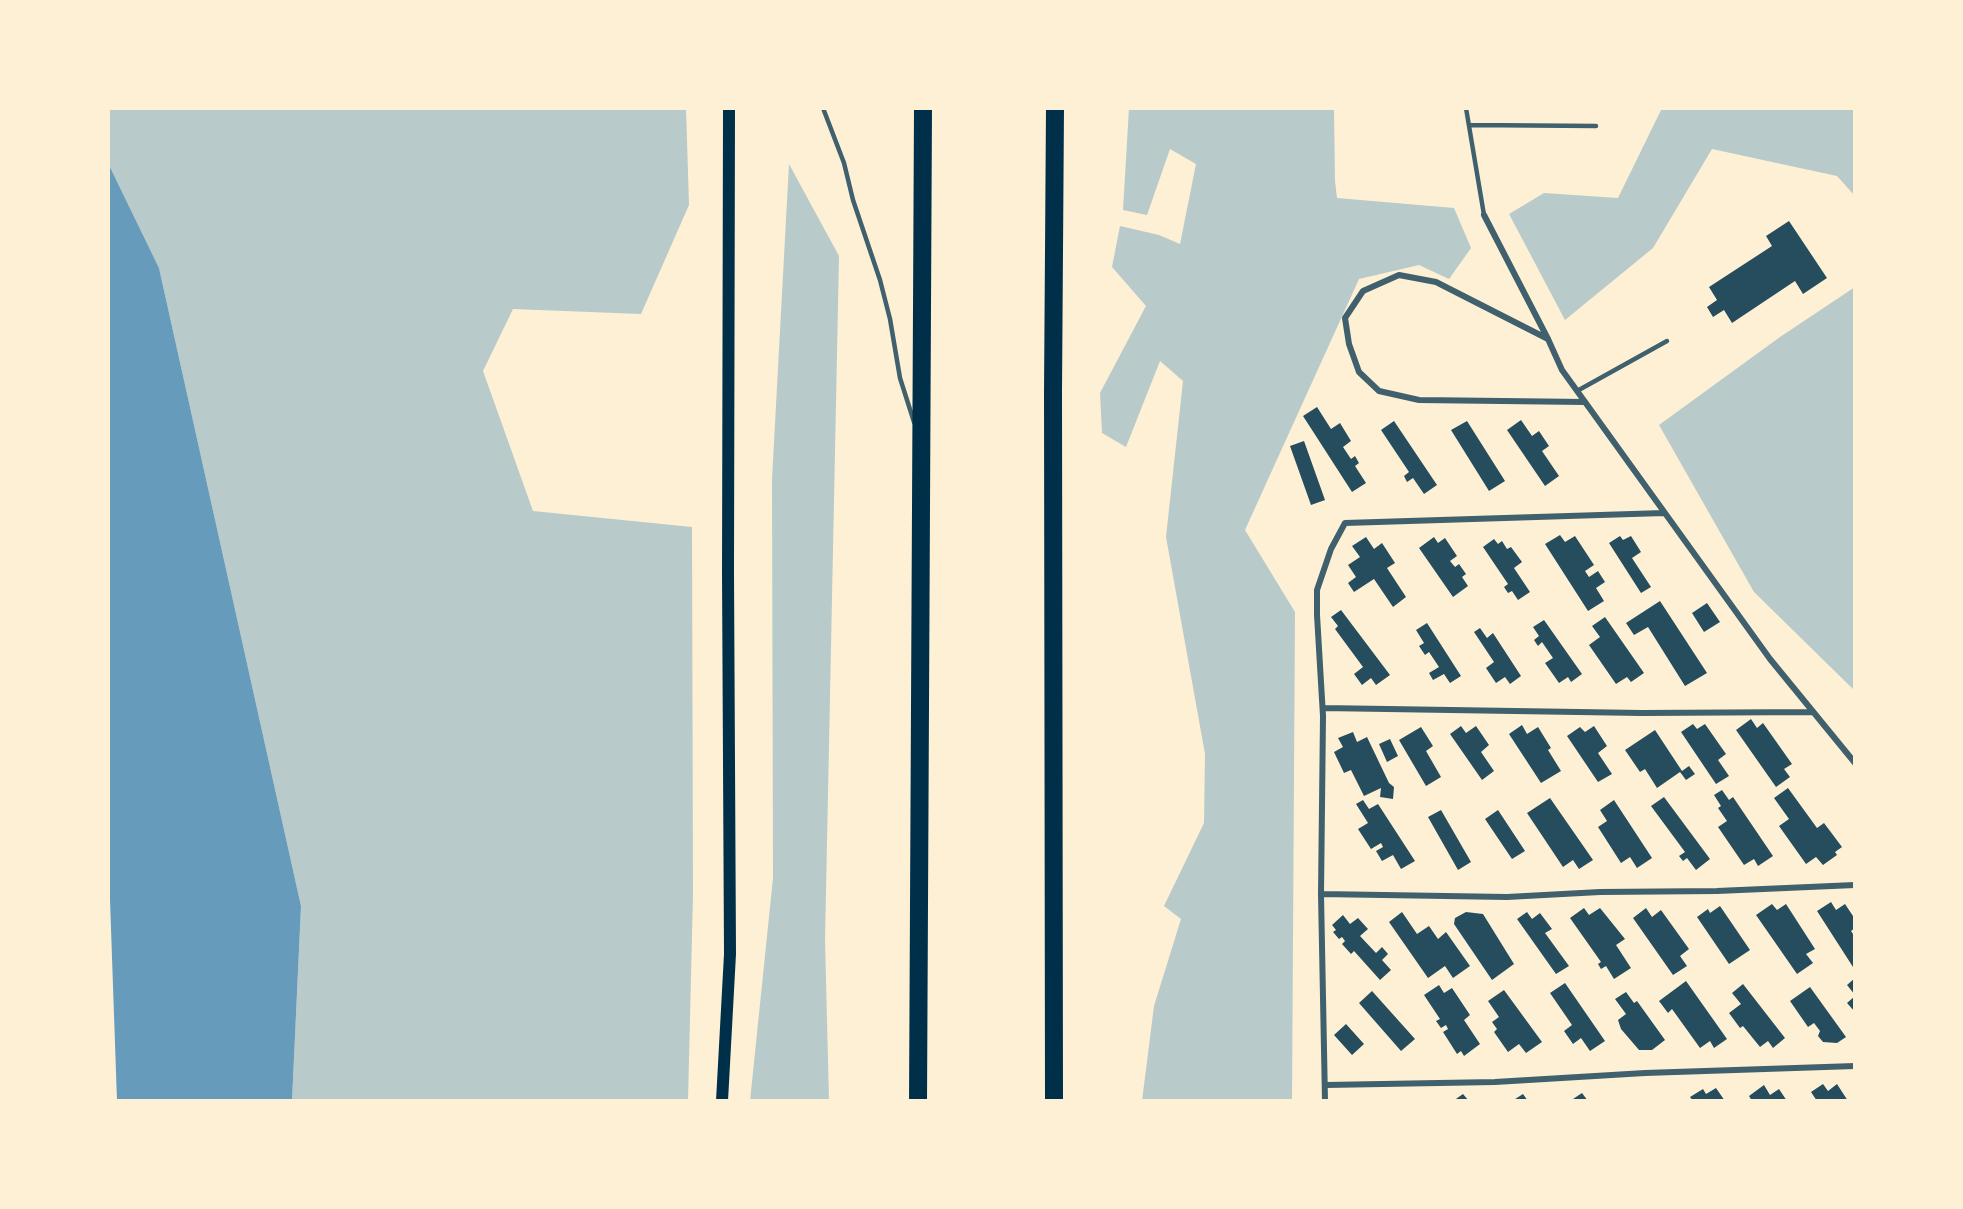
<!DOCTYPE html>
<style>
body{margin:0}
#map{position:relative;width:1963px;height:1209px;overflow:hidden;background:#fdf0d5;font-family:"Open Sans",sans-serif}
canvas{display:block}
.frame{position:absolute;inset:0;border:110px solid #fdf0d5;pointer-events:none}
</style>
<div id="map">
<canvas width="1963" height="1209"></canvas>
<div class="frame"></div>
</div>
<script>
const ctx = document.querySelector('canvas').getContext('2d');
ctx.lineJoin = 'round';
function fillPath(path, color) { ctx.fillStyle = color; ctx.fill(path, 'evenodd'); }
function trace(path, color, width, dash) { ctx.strokeStyle = color; ctx.lineWidth = width; ctx.lineCap = dash ? 'butt' : 'round'; ctx.setLineDash(dash || []); ctx.stroke(path); }
const green = new Path2D(`
 M 108,108 L 686,108 L 689,205 L 641,314 L 513,309 L 483,371 L 533,511 L 692,527 L 693,894 L 688,1101 L 292,1101 L 301,906 L 159,268 L 108,163 Z
 M 1129,108 L 1334,108 L 1335,181 L 1337,198 L 1454,208 L 1471,248 L 1449,279 L 1419,265 L 1359,279 L 1245,530 L 1295,612 L 1292,1101 L 1142,1101 L 1154,1006 L 1181,919 L 1164,906 L 1204,823 L 1205,754 L 1166,537 L 1183,381 L 1160,361 L 1126,447 L 1102,433 L 1100,393 L 1146,306 L 1112,267 L 1120,226 L 1159,235 L 1180,244 L 1196,164 L 1170,149 L 1147,215 L 1123,210 Z
 M 1662,108 L 1855,108 L 1855,196 L 1837,176 L 1712,149 L 1653,248 L 1565,320 L 1509,214 L 1544,193 L 1618,198 Z
 M 789,164 L 839,256 L 825,940 L 829,1101 L 750,1101 L 773,878 L 772,479 Z
 M 1855,287 L 1855,691 L 1754,592 L 1659,425 L 1780,337 Z`);
const water = new Path2D(`
 M 108,163 L 159,268 L 301,906 L 292,1101 L 117,1101 L 108,842 Z`);
const building = new Path2D(`
 M 1789,221 L 1827,278 L 1803,294 L 1795,281 L 1732,323 L 1724,310 L 1713,317 L 1707,307 L 1717,300 L 1709,287 L 1772,246 L 1766,236 Z
 M 1317,407 L 1331,429 L 1340,423 L 1351,441 L 1343,447 L 1351,459 L 1355,456 L 1359,463 L 1355,466 L 1366,483 L 1352,492 L 1303,416 Z
 M 1521,420 L 1532,436 L 1539,431 L 1549,446 L 1542,451 L 1559,476 L 1545,486 L 1507,430 Z
 M 1394,421 L 1437,485 L 1424,494 L 1413,478 L 1407,482 L 1404,476 L 1409,472 L 1381,430 Z
 M 1467,421 L 1505,481 L 1489,491 L 1451,430 Z
 M 1304,441 L 1325,500 L 1311,505 L 1290,446 Z
 M 1560,535 L 1565,542 L 1575,536 L 1594,565 L 1585,571 L 1589,577 L 1598,571 L 1605,582 L 1596,588 L 1604,601 L 1588,611 L 1545,544 Z
 M 1620,536 L 1623,540 L 1631,536 L 1641,552 L 1632,558 L 1651,587 L 1641,593 L 1609,543 Z
 M 1366,537 L 1374,549 L 1382,543 L 1395,563 L 1387,568 L 1406,597 L 1393,607 L 1374,579 L 1354,592 L 1348,583 L 1356,577 L 1348,565 L 1360,557 L 1352,546 Z
 M 1434,537 L 1438,543 L 1445,538 L 1457,556 L 1450,561 L 1455,567 L 1459,564 L 1466,574 L 1462,577 L 1468,586 L 1453,597 L 1419,548 Z
 M 1494,539 L 1498,544 L 1502,541 L 1507,549 L 1511,547 L 1522,562 L 1514,568 L 1530,592 L 1518,600 L 1512,591 L 1508,593 L 1504,587 L 1508,584 L 1483,547 Z
 M 1660,601 L 1707,673 L 1685,686 L 1648,627 L 1634,635 L 1626,623 Z
 M 1707,603 L 1720,622 L 1704,632 L 1692,613 Z
 M 1341,610 L 1390,675 L 1376,685 L 1371,678 L 1362,685 L 1354,674 L 1363,667 L 1335,629 L 1338,626 L 1331,617 Z
 M 1605,617 L 1644,673 L 1631,682 L 1627,677 L 1616,684 L 1589,645 L 1600,637 L 1592,626 Z
 M 1544,620 L 1582,674 L 1571,682 L 1568,677 L 1559,683 L 1545,663 L 1553,658 L 1542,642 L 1538,646 L 1534,640 L 1539,636 L 1533,627 Z
 M 1427,623 L 1461,676 L 1450,683 L 1444,674 L 1433,680 L 1429,673 L 1439,667 L 1429,652 L 1425,655 L 1419,646 L 1424,643 L 1416,630 Z
 M 1480,628 L 1487,638 L 1493,633 L 1521,676 L 1510,684 L 1505,677 L 1496,683 L 1486,668 L 1494,662 L 1474,632 Z
 M 1751,719 L 1757,728 L 1763,723 L 1792,764 L 1784,769 L 1790,777 L 1776,787 L 1736,730 Z
 M 1693,724 L 1697,729 L 1705,724 L 1726,754 L 1718,760 L 1729,776 L 1716,784 L 1681,732 Z
 M 1522,725 L 1527,734 L 1538,727 L 1551,748 L 1548,750 L 1561,771 L 1541,783 L 1509,734 Z
 M 1461,726 L 1466,733 L 1476,726 L 1489,745 L 1481,752 L 1494,771 L 1482,780 L 1450,734 Z
 M 1594,726 L 1607,746 L 1598,753 L 1612,774 L 1598,782 L 1567,736 L 1580,727 L 1585,732 Z
 M 1421,727 L 1433,746 L 1426,751 L 1441,777 L 1426,786 L 1399,740 Z
 M 1655,730 L 1682,771 L 1689,766 L 1695,774 L 1686,780 L 1680,772 L 1657,788 L 1645,769 L 1640,772 L 1625,750 Z
 M 1353,732 L 1357,742 L 1367,737 L 1389,783 L 1394,787 L 1393,799 L 1380,797 L 1381,788 L 1364,796 L 1351,770 L 1344,773 L 1334,752 L 1343,747 L 1338,738 Z
 M 1390,739 L 1398,756 L 1387,762 L 1379,744 Z
 M 1788,788 L 1817,828 L 1824,823 L 1842,847 L 1835,852 L 1837,855 L 1823,865 L 1816,857 L 1806,864 L 1779,826 L 1789,819 L 1774,798 Z
 M 1722,790 L 1729,800 L 1733,797 L 1773,856 L 1758,866 L 1754,859 L 1744,865 L 1718,827 L 1727,821 L 1718,808 L 1721,806 L 1714,795 Z
 M 1664,797 L 1710,859 L 1696,870 L 1687,858 L 1683,861 L 1679,856 L 1685,852 L 1651,806 Z
 M 1550,798 L 1593,860 L 1579,869 L 1573,860 L 1563,867 L 1527,813 Z
 M 1363,800 L 1369,809 L 1378,804 L 1415,861 L 1401,869 L 1393,855 L 1382,861 L 1376,851 L 1383,847 L 1381,843 L 1371,849 L 1358,829 L 1368,823 L 1356,804 Z
 M 1614,800 L 1652,858 L 1637,868 L 1630,857 L 1621,863 L 1598,827 L 1607,821 L 1600,810 Z
 M 1441,810 L 1471,862 L 1458,870 L 1428,817 Z
 M 1498,810 L 1525,851 L 1512,859 L 1485,819 Z
 M 1831,902 L 1836,910 L 1845,904 L 1855,919 L 1855,928 L 1851,931 L 1855,937 L 1855,966 L 1853,967 L 1817,911 Z
 M 1772,904 L 1777,910 L 1786,904 L 1815,949 L 1806,954 L 1813,963 L 1797,974 L 1756,915 Z
 M 1720,906 L 1750,950 L 1729,964 L 1697,917 L 1708,909 L 1710,913 Z
 M 1584,908 L 1589,915 L 1600,908 L 1625,939 L 1616,945 L 1631,968 L 1614,979 L 1606,966 L 1601,969 L 1598,964 L 1601,962 L 1570,918 Z
 M 1646,908 L 1652,917 L 1661,910 L 1689,949 L 1680,956 L 1687,966 L 1673,975 L 1633,918 Z
 M 1402,912 L 1417,934 L 1429,926 L 1438,939 L 1446,932 L 1470,966 L 1453,978 L 1445,966 L 1428,978 L 1389,922 Z
 M 1466,912 L 1483,914 L 1514,964 L 1492,980 L 1454,924 L 1455,918 Z
 M 1527,912 L 1532,919 L 1540,913 L 1552,929 L 1545,933 L 1569,966 L 1556,974 L 1517,919 Z
 M 1343,915 L 1350,924 L 1358,918 L 1368,929 L 1360,936 L 1376,953 L 1382,947 L 1388,954 L 1382,960 L 1391,970 L 1380,980 L 1354,951 L 1351,954 L 1342,944 L 1345,941 L 1342,937 L 1339,939 L 1333,932 L 1336,930 L 1332,925 Z
 M 1855,978 L 1855,995 L 1847,985 Z
 M 1686,981 L 1727,1039 L 1714,1048 L 1710,1041 L 1700,1048 L 1672,1009 L 1668,1013 L 1659,1001 Z
 M 1565,983 L 1605,1041 L 1590,1051 L 1581,1038 L 1573,1044 L 1564,1031 L 1572,1025 L 1550,993 Z
 M 1743,984 L 1785,1038 L 1773,1048 L 1768,1041 L 1760,1047 L 1743,1026 L 1740,1028 L 1729,1013 L 1741,1004 L 1732,993 Z
 M 1439,985 L 1444,993 L 1452,988 L 1470,1015 L 1464,1020 L 1480,1044 L 1464,1056 L 1461,1051 L 1457,1054 L 1443,1032 L 1448,1029 L 1446,1025 L 1441,1028 L 1436,1021 L 1440,1019 L 1424,995 Z
 M 1810,987 L 1846,1037 L 1837,1043 L 1823,1042 L 1818,1036 L 1820,1031 L 1814,1023 L 1808,1027 L 1790,1001 Z
 M 1504,990 L 1542,1042 L 1526,1053 L 1519,1044 L 1508,1052 L 1494,1032 L 1497,1029 L 1492,1022 L 1499,1017 L 1488,1001 Z
 M 1372,991 L 1415,1039 L 1401,1051 L 1359,1003 Z
 M 1626,992 L 1634,1003 L 1637,1001 L 1665,1040 L 1652,1050 L 1639,1050 L 1621,1029 L 1618,1020 L 1626,1014 L 1615,999 Z
 M 1855,996 L 1855,1012 L 1847,1003 Z
 M 1346,1024 L 1364,1044 L 1352,1055 L 1334,1035 Z
 M 1823,1084 L 1828,1091 L 1837,1084 L 1848,1101 L 1817,1101 L 1811,1092 Z
 M 1764,1085 L 1770,1095 L 1779,1089 L 1787,1101 L 1752,1101 L 1749,1096 Z
 M 1716,1088 L 1725,1101 L 1693,1101 L 1690,1097 L 1703,1089 L 1706,1094 Z
 M 1582,1093 L 1588,1101 L 1570,1101 Z
 M 1463,1094 L 1469,1101 L 1453,1101 Z
 M 1523,1094 L 1528,1101 L 1512,1101 Z`);
const service = new Path2D(`
 M 823,108 L 844,163 L 853,200 L 880,280 L 890,319 L 900,378 L 914,422
 M 1466,108 L 1484,215
 M 1469,125 L 1596,126
 M 1577,391 L 1667,341`);
const minor = new Path2D(`
 M 1484,215 L 1548,339 L 1562,370 L 1770,659 L 1855,763
 M 1548,339 L 1436,282 L 1399,275 L 1363,291 L 1345,318 L 1349,344 L 1359,372 L 1379,391 L 1419,400 L 1585,402
 M 1323,708 L 1642,713 L 1813,712
 M 1321,894 L 1507,897 L 1600,892 L 1717,891 L 1855,885
 M 1326,1085 L 1495,1082 L 1645,1073 L 1855,1066
 M 1325,1101 L 1321,894 L 1323,716 L 1317,615 L 1317,590 L 1331,549 L 1345,523 L 1664,513`);
const secondary = new Path2D(`
 M 722,1101 L 730,954 L 728,573 L 729,108`);
const motorway = new Path2D(`
 M 918,1101 L 923,108
 M 1054,1101 L 1053,392 L 1055,108`);
fillPath(green, '#b9caca');
fillPath(water, '#669bbc');
fillPath(building, '#264d5e');
trace(service, '#3f606c', 4.5);
trace(minor, '#3f606c', 6);
trace(secondary, '#003049', 12);
trace(motorway, '#003049', 18);
</script>
